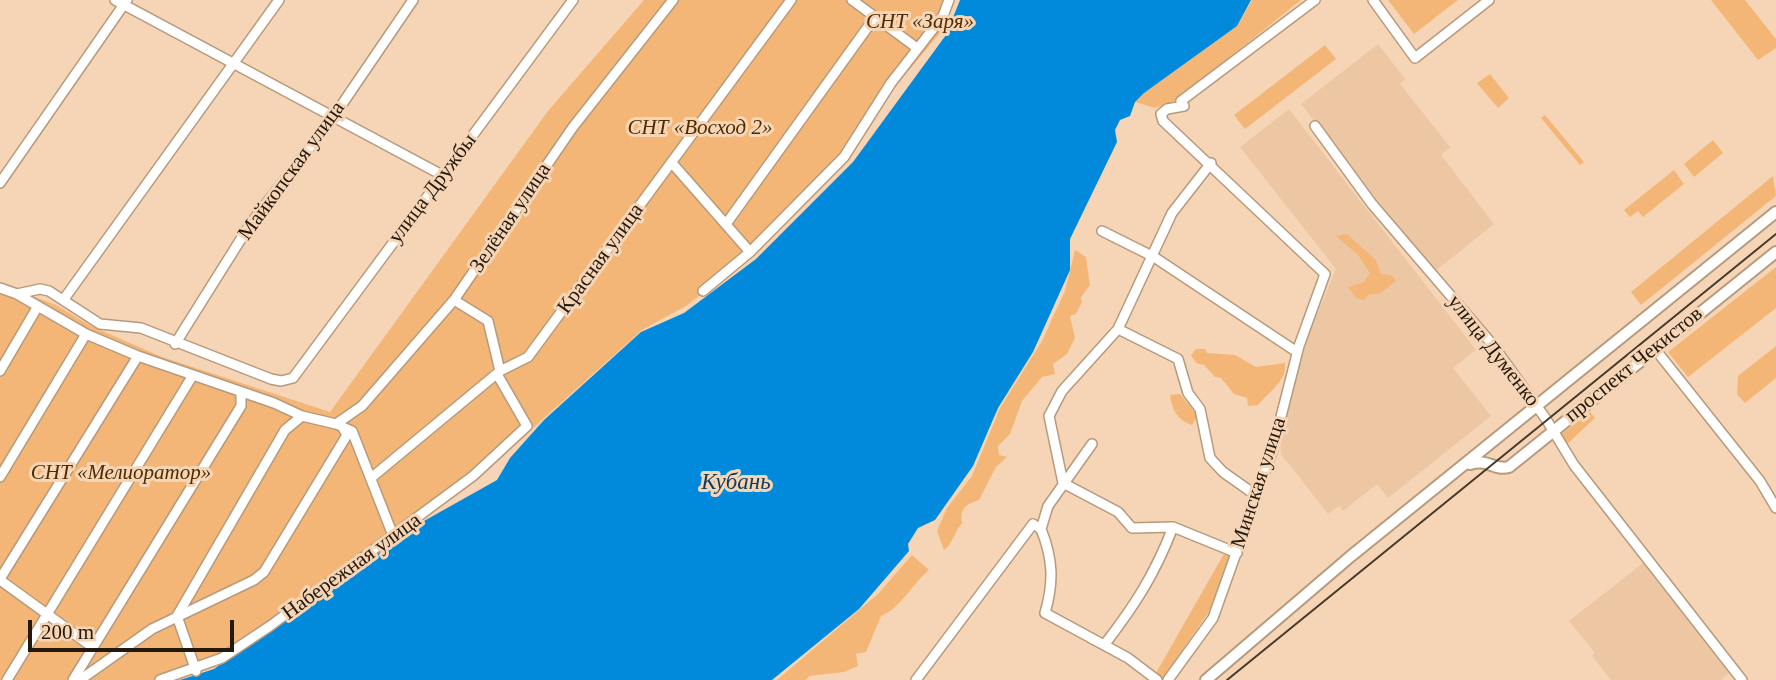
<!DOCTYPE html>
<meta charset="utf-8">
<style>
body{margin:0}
#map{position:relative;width:1776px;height:680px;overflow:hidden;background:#f5d5b6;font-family:"Times New Roman",serif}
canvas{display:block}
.scale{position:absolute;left:28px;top:620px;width:206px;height:32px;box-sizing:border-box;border:4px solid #24190d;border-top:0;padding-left:9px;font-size:21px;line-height:24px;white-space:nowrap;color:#24190d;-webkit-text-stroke:5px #f5d5b6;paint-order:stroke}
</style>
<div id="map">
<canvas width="1776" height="680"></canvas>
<div class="scale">200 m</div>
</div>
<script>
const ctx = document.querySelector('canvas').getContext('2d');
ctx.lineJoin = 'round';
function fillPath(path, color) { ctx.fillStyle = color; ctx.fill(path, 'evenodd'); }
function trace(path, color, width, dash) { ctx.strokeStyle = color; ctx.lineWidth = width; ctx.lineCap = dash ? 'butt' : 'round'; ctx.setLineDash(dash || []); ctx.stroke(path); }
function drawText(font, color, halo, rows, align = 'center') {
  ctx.font = font + ' "Times New Roman",serif'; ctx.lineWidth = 6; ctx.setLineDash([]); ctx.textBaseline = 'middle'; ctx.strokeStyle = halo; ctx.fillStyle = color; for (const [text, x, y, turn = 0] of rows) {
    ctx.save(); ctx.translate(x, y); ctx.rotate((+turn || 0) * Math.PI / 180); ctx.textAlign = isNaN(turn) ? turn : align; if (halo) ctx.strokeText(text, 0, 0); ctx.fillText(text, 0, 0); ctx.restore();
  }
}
const built = new Path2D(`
 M 1378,44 L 1405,79 L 1400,84 L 1450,147 L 1441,155 L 1494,224 L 1434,272 L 1301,104 Z
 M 1289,109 L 1476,350 L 1453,368 L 1491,416 L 1388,498 L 1377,484 L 1343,511 L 1339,506 L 1328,514 L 1281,454 L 1280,437 L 1299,357 L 1336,269 L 1240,147 Z
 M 1643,563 L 1729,673 L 1721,680 L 1611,680 L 1592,656 L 1595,653 L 1569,621 Z`);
const green = new Path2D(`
 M 644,0 L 954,0 L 941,32 L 887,96 L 846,161 L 749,257 L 686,306 L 642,330 L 476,479 L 310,601 L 217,664 L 171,680 L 0,680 L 0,283 L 56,305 L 91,326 L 162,357 L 330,412 L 548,111 Z
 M 1252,0 L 1301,0 L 1175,101 L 1155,108 L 1135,102 L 1144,93 L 1237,26 Z
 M 1388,0 L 1458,0 L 1414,34 Z
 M 1711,0 L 1745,0 L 1776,39 L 1776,48 L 1758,60 Z
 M 1325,45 L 1336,59 L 1245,129 L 1234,115 Z
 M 1490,74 L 1509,98 L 1498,108 L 1477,83 Z
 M 1545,115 L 1584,162 L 1580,165 L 1541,118 Z
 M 1713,140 L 1723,153 L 1694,177 L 1684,164 Z
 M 1674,170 L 1684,184 L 1643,217 L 1638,211 L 1630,217 L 1624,210 Z
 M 1773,176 L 1776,196 L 1641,305 L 1631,292 Z
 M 1347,234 L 1376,260 L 1381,274 L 1391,275 L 1396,281 L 1381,293 L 1368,295 L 1364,300 L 1356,298 L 1348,287 L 1364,282 L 1370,273 L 1358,255 L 1336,236 Z
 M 1075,250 L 1086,257 L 1090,285 L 1081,297 L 1082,302 L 1076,314 L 1070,316 L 1075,338 L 1067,354 L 1053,364 L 1055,374 L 1042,377 L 1022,401 L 1010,434 L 998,446 L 999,455 L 1007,457 L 996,467 L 979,500 C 965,505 960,508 962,523 C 954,532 954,542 944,550 L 937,531 L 947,508 L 972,476 L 1000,408 L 1042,341 L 1065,291 Z
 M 1776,267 L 1776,308 L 1688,377 L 1668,352 Z
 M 1776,346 L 1776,378 L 1745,403 L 1737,394 L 1738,376 Z
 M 1196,349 L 1205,349 L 1207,353 L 1235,355 L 1256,367 L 1285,363 C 1288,380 1267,394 1258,405 L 1248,406 L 1247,398 L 1234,394 L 1221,378 L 1215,377 L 1204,365 L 1196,363 L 1191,355 Z
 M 1180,394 L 1198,416 L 1192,425 C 1177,420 1172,410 1170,395 Z
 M 1590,412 L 1595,418 L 1566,445 L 1562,434 Z
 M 1225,552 L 1232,555 L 1208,613 L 1163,678 L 1156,673 Z
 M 912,555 L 929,570 C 912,584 901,608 881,616 L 866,652 L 856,654 L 858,666 L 844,672 L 809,676 L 806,680 L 777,680 L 878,594 Z`);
const water = new Path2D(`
 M 960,0 L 1251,0 L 1237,26 L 1144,93 L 1135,102 L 1130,116 L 1120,120 L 1115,130 L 1117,142 L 1070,239 L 1070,270 L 1033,352 L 998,408 L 973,466 L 935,520 L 918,528 L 908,544 L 909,551 L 859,609 L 772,680 L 180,680 L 214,669 L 424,521 L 497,480 L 510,458 L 544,420 L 641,332 L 684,313 L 756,259 L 853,162 L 946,35 Z`);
const minor = new Path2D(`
 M 115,0 L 442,175
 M 852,0 L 917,48
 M 1373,0 L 1415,58 L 1489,0
 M 1315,126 L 1372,204 L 1492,344 L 1546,419 L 1574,465 L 1742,680
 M 672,163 L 750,252
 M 1211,163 L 1172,213 L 1118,329 L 1062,391 L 1049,416 L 1063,483 L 1118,512 L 1132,528 L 1173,527 L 1237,553
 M 0,183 L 127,0
 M 726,224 L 875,17
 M 1102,231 L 1154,257 L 1297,352
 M 0,288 L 17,294 L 86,334 L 138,356 L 274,403 L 302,416 L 336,424 L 352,431 L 394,538
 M 703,291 L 750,252 L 844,157 L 891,83 L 943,16 L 949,0
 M 17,294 L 40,289 L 49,291 L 100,324 L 141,328 L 271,379 L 281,381 L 293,378 L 573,0
 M 64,299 L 279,0
 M 454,300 L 488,321 L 500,371
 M 1118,329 L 1178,359 L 1188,393 L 1200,409 L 1210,458 L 1223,472 L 1257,496
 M 175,344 L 251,223 L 332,119 L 413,0
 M 1655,349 L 1760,481 L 1776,508
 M 0,371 L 38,306
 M 336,424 L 362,406 L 454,300 L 573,127 L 673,0
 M 0,477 L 86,334
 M 371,478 L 500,371 L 528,357 L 791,0
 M 1041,529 C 1053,559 1054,582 1045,613 L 1128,658 L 1157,680
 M 0,579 L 138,356
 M 0,580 L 91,646
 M 1105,644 C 1135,605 1155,574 1173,527
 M 196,671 L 177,616 L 285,430 L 302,416
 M 7,680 L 193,375
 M 73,680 L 241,406 L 241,392
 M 80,680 L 152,629 L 254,580 L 264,572 L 347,435 L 343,428
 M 160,680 L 222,658 L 270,626 L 473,476 L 527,426 L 497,374
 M 916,680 L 1033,524 L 1041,529 L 1048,506 L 1092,444
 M 1168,680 L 1213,618 L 1272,452 L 1299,346 L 1325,274 L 1163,121 L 1161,114 L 1167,109 L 1184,106 L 1181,101 L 1315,0`);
const major = new Path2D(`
 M 1470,464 C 1488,458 1494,471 1509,467 L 1776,252
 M 1206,680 L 1351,556 L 1776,212`);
const tram = new Path2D(`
 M 1227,680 L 1776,234`);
const parkNames = [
 ["СНТ «Заря»",920,22],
 ["СНТ «Восход 2»",700,128],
 ["СНТ «Мелиоратор»",121,473]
];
const streetNames = [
 ["Майкопская улица",292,171,-54],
 ["улица Дружбы",433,189,-53],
 ["Зелёная улица",511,218,-56],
 ["Красная улица",601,259,-54],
 ["улица Думенко",1493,351,52],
 ["проспект Чекистов",1634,365,-39],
 ["Минская улица",1259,483,-72],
 ["Набережная улица",352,567,-36]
];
const waterNames = [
 ["Кубань",736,483]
];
fillPath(built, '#edc7a3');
fillPath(green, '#f4b676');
fillPath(water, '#018adc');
trace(minor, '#b7997c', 12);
trace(major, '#b7997c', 14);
trace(minor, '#fff', 9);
trace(major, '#fff', 10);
trace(tram, '#48392a', 2);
drawText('italic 21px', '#4e2c00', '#f5d5b6', parkNames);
drawText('21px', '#24190d', '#f5d5b6', streetNames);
drawText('italic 23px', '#113c5d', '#f5d5b6', waterNames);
</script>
